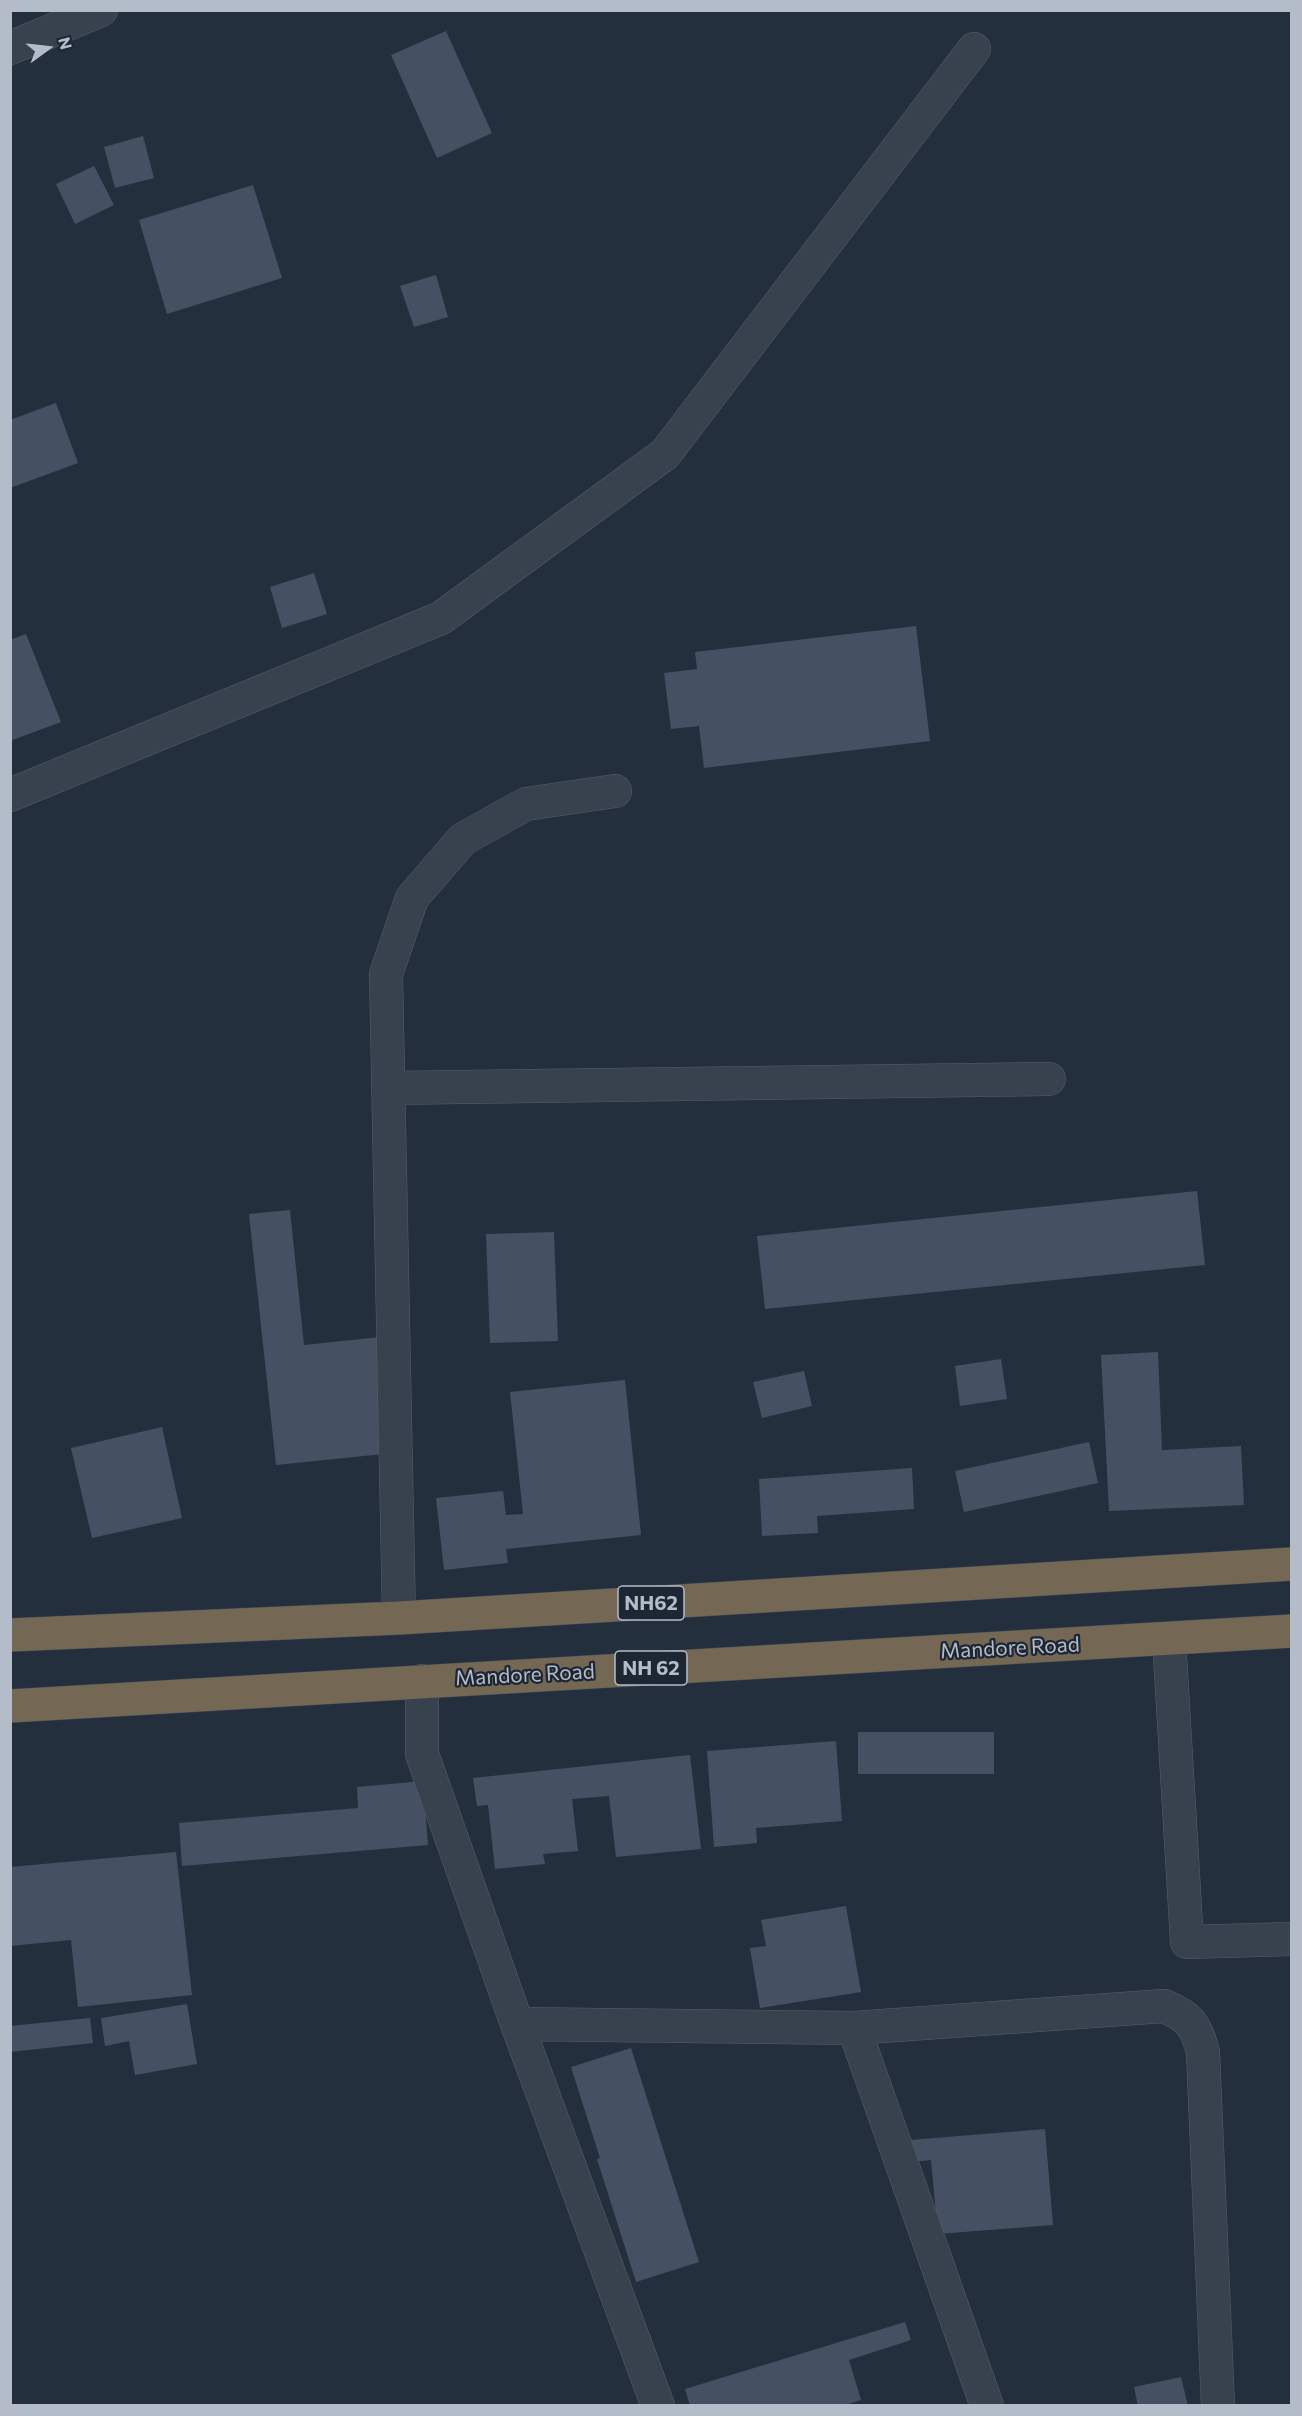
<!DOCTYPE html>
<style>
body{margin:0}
#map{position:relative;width:1302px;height:2416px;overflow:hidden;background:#242f3e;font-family:Commissioner,sans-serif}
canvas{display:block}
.frame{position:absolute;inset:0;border:12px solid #b4bcc9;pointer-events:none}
.north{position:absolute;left:18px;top:18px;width:60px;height:60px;-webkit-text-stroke:4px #1d2633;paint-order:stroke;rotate:75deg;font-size:16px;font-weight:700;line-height:24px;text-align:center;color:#b4bcc9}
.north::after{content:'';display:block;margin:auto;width:21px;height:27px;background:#b4bcc9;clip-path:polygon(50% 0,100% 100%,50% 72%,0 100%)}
</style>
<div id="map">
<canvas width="1302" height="2416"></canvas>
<div class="frame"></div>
<div class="north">N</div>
</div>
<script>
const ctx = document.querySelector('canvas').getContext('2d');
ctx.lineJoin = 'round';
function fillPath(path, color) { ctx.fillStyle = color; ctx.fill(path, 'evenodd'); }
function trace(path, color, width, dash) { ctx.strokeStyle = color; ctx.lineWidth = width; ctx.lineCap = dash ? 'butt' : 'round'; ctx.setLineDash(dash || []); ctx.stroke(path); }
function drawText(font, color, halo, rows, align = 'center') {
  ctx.font = font + ' Commissioner,sans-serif'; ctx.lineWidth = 4.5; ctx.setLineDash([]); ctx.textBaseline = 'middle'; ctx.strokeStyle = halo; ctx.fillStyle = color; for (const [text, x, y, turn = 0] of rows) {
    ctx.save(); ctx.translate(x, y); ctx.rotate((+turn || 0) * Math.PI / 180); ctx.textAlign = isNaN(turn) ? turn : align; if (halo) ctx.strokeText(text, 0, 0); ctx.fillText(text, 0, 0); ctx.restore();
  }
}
const building = new Path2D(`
 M 446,31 L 492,133 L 437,158 L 391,55 Z
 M 143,136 L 154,178 L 115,188 L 104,147 Z
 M 94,166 L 114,205 L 75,224 L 56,184 Z
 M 253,185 L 282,278 L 167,314 L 139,220 Z
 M 436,275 L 448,317 L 414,327 L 400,286 Z
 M 56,403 L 78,463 L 10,488 L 10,420 Z
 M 314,573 L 327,614 L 282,628 L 270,587 Z
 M 916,626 L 930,741 L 704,768 L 699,726 L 671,729 L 664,673 L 697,669 L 695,652 Z
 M 26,634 L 61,722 L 10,741 L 10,640 Z
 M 1197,1191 L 1205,1265 L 765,1309 L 757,1236 Z
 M 290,1210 L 304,1345 L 380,1337 L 393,1453 L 276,1465 L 249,1214 Z
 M 554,1232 L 558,1341 L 490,1343 L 486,1234 Z
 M 1158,1352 L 1162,1450 L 1241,1446 L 1244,1505 L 1109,1511 L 1101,1355 Z
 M 1001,1359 L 1007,1399 L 960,1406 L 955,1366 Z
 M 804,1371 L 812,1406 L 762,1418 L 753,1382 Z
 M 625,1380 L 641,1535 L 506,1549 L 508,1563 L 444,1570 L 436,1498 L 503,1491 L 506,1515 L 523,1514 L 510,1392 Z
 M 162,1427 L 182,1518 L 92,1538 L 71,1448 Z
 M 1089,1442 L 1098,1483 L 964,1512 L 955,1471 Z
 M 912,1468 L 914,1509 L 817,1516 L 818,1533 L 762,1536 L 759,1479 Z
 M 858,1732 L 994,1732 L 994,1774 L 858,1774 Z
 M 836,1741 L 842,1821 L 756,1828 L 757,1843 L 714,1847 L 707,1751 Z
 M 690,1755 L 701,1849 L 616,1857 L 609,1796 L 572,1799 L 578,1851 L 543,1854 L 545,1864 L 495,1869 L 488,1805 L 477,1806 L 473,1778 Z
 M 423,1781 L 428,1845 L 182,1866 L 179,1823 L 358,1808 L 357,1787 Z
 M 176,1852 L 192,1995 L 78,2007 L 71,1940 L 10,1946 L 10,1867 Z
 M 846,1906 L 861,1992 L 760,2008 L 750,1948 L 766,1946 L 761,1920 Z
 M 187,2004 L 197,2064 L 135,2075 L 129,2041 L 105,2046 L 101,2018 Z
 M 90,2018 L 93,2043 L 10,2052 L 10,2026 Z
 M 631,2048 L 699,2262 L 636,2282 L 597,2159 L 600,2158 L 571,2067 Z
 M 1045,2129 L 1053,2225 L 938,2234 L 931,2160 L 911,2162 L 910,2140 Z
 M 905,2322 L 911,2340 L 849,2360 L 861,2400 L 842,2406 L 690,2406 L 685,2389 Z
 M 1181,2377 L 1188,2406 L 1138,2406 L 1134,2387 Z`);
const minor = new Path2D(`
 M 10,48 L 101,10
 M 10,795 L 441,618 L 665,454 L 974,49
 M 388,1088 L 1049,1079
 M 399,1618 L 386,974 L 412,898 L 463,839 L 526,804 L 615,791
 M 1169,1639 L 1187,1942 L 1292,1939
 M 422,1681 L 422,1754 L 517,2024 L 658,2406
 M 517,2024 L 854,2028 L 1164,2006 C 1190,2017 1196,2025 1203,2052 L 1218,2406
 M 854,2028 L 987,2406`);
const highway = new Path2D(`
 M 10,1635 L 399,1618 L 1292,1564
 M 10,1706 L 1292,1631`);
const shields = [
 [651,1603,66],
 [651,1668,72]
];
const shieldNames = [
 ["NH62",651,1603],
 ["NH 62",651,1668]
];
const streetNames = [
 ["Mandore Road",1010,1648,-3],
 ["Mandore Road",525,1675,-3]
];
fillPath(building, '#455162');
trace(minor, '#565f6c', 34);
trace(highway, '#434c59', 34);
trace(minor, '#38414e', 33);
trace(highway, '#746855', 33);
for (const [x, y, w] of shields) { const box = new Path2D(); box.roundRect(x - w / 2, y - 17, w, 34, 4.5); ctx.fillStyle = '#1d2633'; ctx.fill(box); trace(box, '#b4bcc9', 1.5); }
drawText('bold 20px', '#b4bcc9', null, shieldNames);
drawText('21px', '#b4bcc9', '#1d2633', streetNames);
</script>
